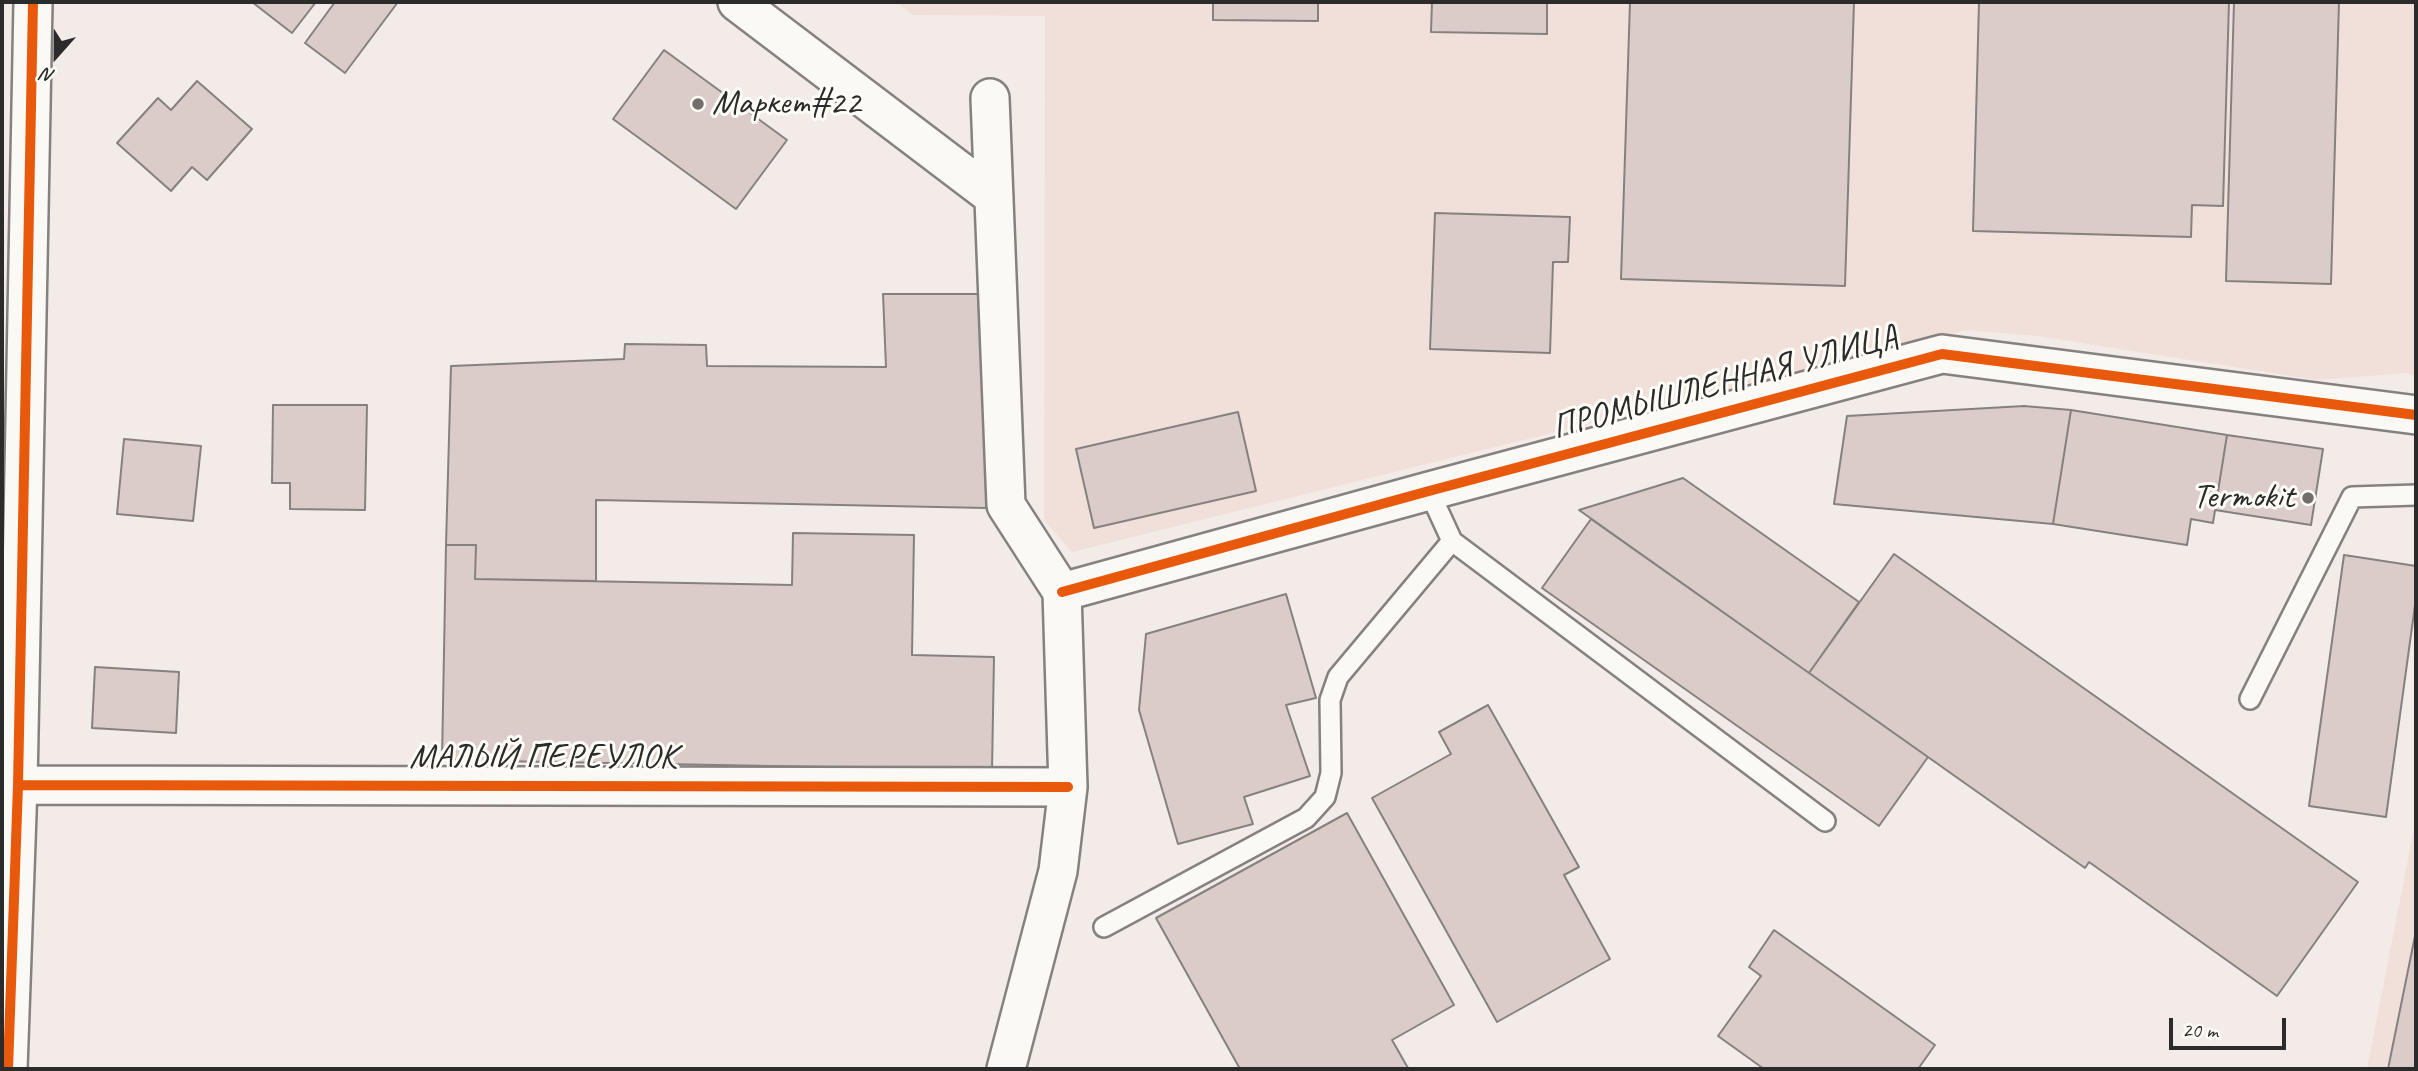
<!DOCTYPE html>
<meta charset="utf-8">
<style>
body{margin:0}
#map{position:relative;width:2418px;height:1071px;overflow:hidden;background:#f3ebe8;font-family:Caveat,sans-serif}
canvas{display:block}
.frame{position:absolute;inset:0;border:4px solid #2b2b2b;pointer-events:none}
.north{position:absolute;left:21px;top:21px;width:70px;height:70px;-webkit-text-stroke:5px #fdfcf7;paint-order:stroke;rotate:201deg;font-size:19px;font-weight:700;line-height:28px;text-align:center;color:#2b2b2b}
.north::after{content:'';display:block;margin:auto;width:24px;height:32px;background:#2b2b2b;clip-path:polygon(50% 0,100% 100%,50% 72%,0 100%)}
.scale{position:absolute;left:2169px;top:1018px;width:117px;height:32px;box-sizing:border-box;border:4px solid #2b2b2b;border-top:0;padding-left:9px;font-size:21px;line-height:24px;white-space:nowrap;color:#2b2b2b;-webkit-text-stroke:5px #fdfcf7;paint-order:stroke}
</style>
<div id="map">
<canvas width="2418" height="1071"></canvas>
<div class="frame"></div>
<div class="north">N</div>
<div class="scale">20 m</div>
</div>
<script>
const ctx = document.querySelector('canvas').getContext('2d');
ctx.lineJoin = 'round';
function fillPath(path, color) { ctx.fillStyle = color; ctx.fill(path, 'evenodd'); }
function trace(path, color, width, dash) { ctx.strokeStyle = color; ctx.lineWidth = width; ctx.lineCap = dash ? 'butt' : 'round'; ctx.setLineDash(dash || []); ctx.stroke(path); }
function drawText(font, color, halo, rows, align = 'center') {
  ctx.font = font + ' Caveat,sans-serif'; ctx.lineWidth = 6; ctx.setLineDash([]); ctx.textBaseline = 'middle'; ctx.strokeStyle = halo; ctx.fillStyle = color; for (const [text, x, y, turn = 0] of rows) {
    ctx.save(); ctx.translate(x, y); ctx.rotate((+turn || 0) * Math.PI / 180); ctx.textAlign = isNaN(turn) ? turn : align; if (halo) ctx.strokeText(text, 0, 0); ctx.fillText(text, 0, 0); ctx.restore();
  }
}
const built = new Path2D(`
 M 896,2 L 2416,2 L 2416,376 L 2406,373 L 2317,380 L 2037,336 L 1967,330 L 1072,552 L 1044,520 L 1045,16 L 913,15 Z
 M 2416,818 L 2416,1069 L 2367,1069 Z`);
const building = new Path2D(`
 M 252,2 L 316,2 L 292,33 Z
 M 335,2 L 398,2 L 345,73 L 305,43 Z
 M 1213,2 L 1318,2 L 1318,21 L 1213,20 Z
 M 1432,2 L 1547,2 L 1547,34 L 1431,32 Z
 M 1630,2 L 1854,2 L 1845,286 L 1621,279 Z
 M 1979,2 L 2229,2 L 2223,206 L 2192,205 L 2191,237 L 1973,231 Z
 M 2234,2 L 2339,2 L 2331,284 L 2226,281 Z
 M 664,50 L 787,140 L 736,209 L 613,119 Z
 M 197,81 L 252,129 L 207,180 L 192,167 L 171,191 L 117,143 L 158,98 L 171,110 Z
 M 1435,213 L 1570,217 L 1568,262 L 1553,262 L 1550,353 L 1430,349 Z
 M 883,294 L 986,294 L 986,508 L 596,500 L 596,581 L 475,579 L 476,545 L 446,545 L 451,366 L 624,359 L 625,344 L 706,345 L 707,366 L 886,367 Z
 M 273,405 L 367,405 L 365,510 L 290,509 L 290,483 L 272,483 Z
 M 2024,406 L 2071,410 L 2053,524 L 1834,504 L 1847,416 Z
 M 2071,410 L 2227,435 L 2213,523 L 2191,519 L 2187,545 L 2053,524 Z
 M 1238,412 L 1256,491 L 1094,528 L 1076,449 Z
 M 2227,435 L 2323,449 L 2311,525 L 2215,510 Z
 M 124,439 L 201,446 L 193,521 L 117,514 Z
 M 1683,478 L 1859,602 L 1809,673 L 1579,510 Z
 M 1591,519 L 1928,757 L 1879,826 L 1542,588 Z
 M 793,533 L 914,535 L 912,655 L 994,657 L 992,770 L 442,760 L 446,545 L 476,545 L 475,579 L 792,585 Z
 M 1894,554 L 2358,882 L 2277,996 L 2089,862 L 2085,868 L 1809,673 Z
 M 2344,555 L 2416,566 L 2416,598 L 2386,817 L 2309,806 Z
 M 1286,594 L 1316,698 L 1286,705 L 1310,776 L 1244,797 L 1253,824 L 1178,844 L 1139,710 L 1146,634 Z
 M 95,667 L 179,672 L 176,733 L 92,728 Z
 M 1488,705 L 1579,867 L 1564,875 L 1610,959 L 1497,1022 L 1372,798 L 1451,754 L 1439,732 Z
 M 1347,813 L 1454,1005 L 1392,1040 L 1408,1068 L 1405,1069 L 1240,1069 L 1156,918 Z
 M 1774,930 L 1935,1045 L 1918,1069 L 1764,1069 L 1718,1036 L 1761,976 L 1749,967 Z
 M 2416,931 L 2416,1069 L 2388,1069 Z`);
const service = new Path2D(`
 M 1429,491 L 1452,541 L 1825,821
 M 2250,699 L 2352,497 L 2416,495
 M 1104,927 L 1306,818 L 1325,797 L 1331,773 L 1330,700 L 1338,677 L 1452,541`);
const minor = new Path2D(`
 M 737,2 L 994,197
 M 990,98 L 1006,505 L 1062,592
 M 1062,592 L 1429,491 L 1942,354 L 2416,415
 M 18,785 L 1068,787
 M 8,1069 L 18,785 L 33,2
 M 1006,1069 L 1058,871 L 1068,787 L 1062,592`);
const cycleway = new Path2D(`
 M 1062,592 L 1429,491 L 1942,354 L 2416,415
 M 18,785 L 1068,787
 M 8,1069 L 18,785 L 33,2`);
const markers = [
 [698,104,7,"#716e6d"],
 [2308,498,7,"#716e6d"]
];
const poiNames = [
 ["Маркет#22",712,104],
 ["Termokit",2294,498,"right"]
];
const streetNames = [
 ["ПРОМЫШЛЕННАЯ УЛИЦА",1725,383,-15],
 ["МАЛЫЙ ПЕРЕУЛОК",543,758]
];
fillPath(built, '#f1dfda');
fillPath(building, '#dbccc9');
trace(building, '#858180', 2);
trace(service, '#858180', 24);
trace(minor, '#858180', 42);
trace(service, '#faf9f6', 19);
trace(minor, '#faf9f6', 37);
trace(cycleway, '#e8590c', 10);
for (const [x, y, r, color] of markers) { const dot = new Path2D(); dot.arc(x, y, r, 0, 2 * Math.PI); ctx.fillStyle = color; ctx.fill(dot); trace(dot, '#fdfcf7', 2.5); }
drawText('35px', '#2b2b2b', '#fdfcf7', poiNames, 'left');
drawText('35px', '#2b2b2b', '#fdfcf7', streetNames);
</script>
